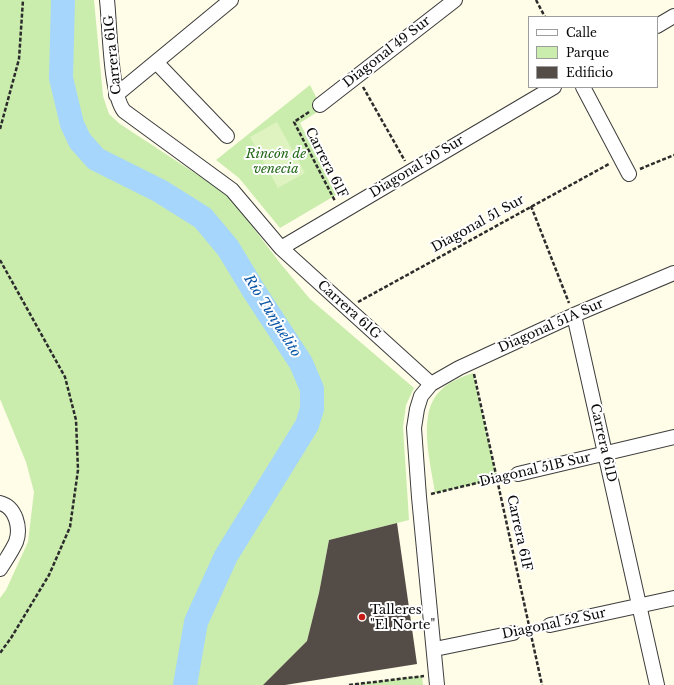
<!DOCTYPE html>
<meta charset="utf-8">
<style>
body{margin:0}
#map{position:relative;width:674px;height:685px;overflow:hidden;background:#fffce7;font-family:"Libre Baskerville",serif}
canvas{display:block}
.legend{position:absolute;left:528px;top:16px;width:130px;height:72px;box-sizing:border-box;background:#fff;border:1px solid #9d9d9d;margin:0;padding:5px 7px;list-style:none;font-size:12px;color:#0a0a0a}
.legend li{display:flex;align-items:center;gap:8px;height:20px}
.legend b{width:20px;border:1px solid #9d9d9d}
</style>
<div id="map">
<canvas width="674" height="685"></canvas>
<ul class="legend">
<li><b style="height:5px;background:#fff"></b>Calle</li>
<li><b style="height:11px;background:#caedae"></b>Parque</li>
<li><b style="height:11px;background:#544c46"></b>Edificio</li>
</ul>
</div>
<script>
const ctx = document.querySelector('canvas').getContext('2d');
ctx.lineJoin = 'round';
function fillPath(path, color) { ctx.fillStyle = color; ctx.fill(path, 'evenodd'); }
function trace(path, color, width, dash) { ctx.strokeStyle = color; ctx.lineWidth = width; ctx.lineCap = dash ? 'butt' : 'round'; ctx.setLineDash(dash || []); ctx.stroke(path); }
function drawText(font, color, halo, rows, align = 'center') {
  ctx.font = font + ' "Libre Baskerville",serif'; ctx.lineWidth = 4; ctx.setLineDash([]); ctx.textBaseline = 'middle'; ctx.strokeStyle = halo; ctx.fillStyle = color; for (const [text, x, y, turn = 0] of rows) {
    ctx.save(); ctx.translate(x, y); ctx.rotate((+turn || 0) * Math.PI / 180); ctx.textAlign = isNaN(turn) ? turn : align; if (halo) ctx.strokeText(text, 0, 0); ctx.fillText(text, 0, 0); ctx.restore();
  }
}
const green = new Path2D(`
 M 0,0 L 94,0 L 103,96 L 109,114 L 120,124 L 213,185 L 233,201 L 280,263 L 310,299 L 414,388 L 406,405 L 403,427 L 409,520 L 329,540 L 319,593 L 307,641 L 263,685 L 0,685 L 0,598 L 6,590 L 28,542 L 34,492 L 26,462 L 0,399 Z
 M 310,85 L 322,109 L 300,123 L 336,195 L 280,228 L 239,178 L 216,160 Z
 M 473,373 L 497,479 L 435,493 C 431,464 416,412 441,390 C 450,381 462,377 473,373 Z
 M 422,676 L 423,685 L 349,685 Z`);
const pitch = new Path2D(`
 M 277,122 L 305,173 L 278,188 L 250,137 Z`);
const river = new Path2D(`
 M 63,0 L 61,78 L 72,124 L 80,141 L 96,159 L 160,191 L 203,218 L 228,248 L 254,291 L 301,363 L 312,389 L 312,409 L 307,425 L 226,556 L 196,622 L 185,685`);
const building = new Path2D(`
 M 397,523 L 417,664 L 285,685 L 263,685 L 307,641 L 319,593 L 329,540 Z`);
const path = new Path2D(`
 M 536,0 L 545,17
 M 363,87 L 405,161
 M 309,112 L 294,122 L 335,201
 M 0,129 L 19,59 L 23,0
 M 640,169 L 674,155
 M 531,206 L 569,303
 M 0,260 L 65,377 L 76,420 L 78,470 L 70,527 L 49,575 L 11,638 L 0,653
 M 358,302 L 609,164
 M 474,374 L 542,685
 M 431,494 L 506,476
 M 349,685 L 424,676`);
const minor = new Path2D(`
 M 107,0 C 110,26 110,93 124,111 L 232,190 L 281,248 L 431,384
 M 657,26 L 674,16
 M 156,62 L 227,136
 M 583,87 L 629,174
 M 116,95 L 231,0
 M 320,105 L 455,0
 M 281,248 L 554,87
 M 574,315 L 657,685
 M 518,474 L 674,437
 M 0,503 C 16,507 21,528 16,542 C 12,551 5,561 0,569
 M 550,625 L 674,598
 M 435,649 L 513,633
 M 437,685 L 419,497 L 414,428 L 417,409 L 421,396 L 431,384 L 459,368 L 574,315 L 674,273`);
const markers = [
 [362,617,4,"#c61b16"]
];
const streetNames = [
 ["Diagonal 49 Sur",387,52,-38],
 ["Carrera 61G",113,55,-96],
 ["Carrera 61F",326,163,63],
 ["Diagonal 50 Sur",417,167,-31],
 ["Diagonal 51 Sur",478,224,-29],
 ["Carrera 61G",349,310,42],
 ["Diagonal 51A Sur",551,326,-24],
 ["Carrera 61D",603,443,77],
 ["Diagonal 51B Sur",535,470,-13],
 ["Carrera 61F",519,533,78],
 ["Diagonal 52 Sur",554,624,-12]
];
const parkNames = [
 ["Rincón de",276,154],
 ["venecia",276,169]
];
const poiNames = [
 ["Talleres",370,610],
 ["\"El Norte\"",370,625]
];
const waterNames = [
 ["Río Tunjuelito",272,316,58]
];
fillPath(green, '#caedae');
fillPath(pitch, '#def3c0');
trace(river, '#a6d6fc', 24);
fillPath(building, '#544c46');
trace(minor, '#3d3d3d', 16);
trace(path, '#2c2c2c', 2.5, [4, 2]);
trace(minor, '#fff', 14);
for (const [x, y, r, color] of markers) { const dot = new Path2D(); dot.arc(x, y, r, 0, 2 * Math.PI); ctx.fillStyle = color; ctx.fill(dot); trace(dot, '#fff', 1.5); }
drawText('13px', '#0a0a0a', '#fff', streetNames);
drawText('italic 13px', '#216716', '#fff', parkNames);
drawText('13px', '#0a0a0a', '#fff', poiNames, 'left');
drawText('italic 14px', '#0956a6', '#fff', waterNames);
</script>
